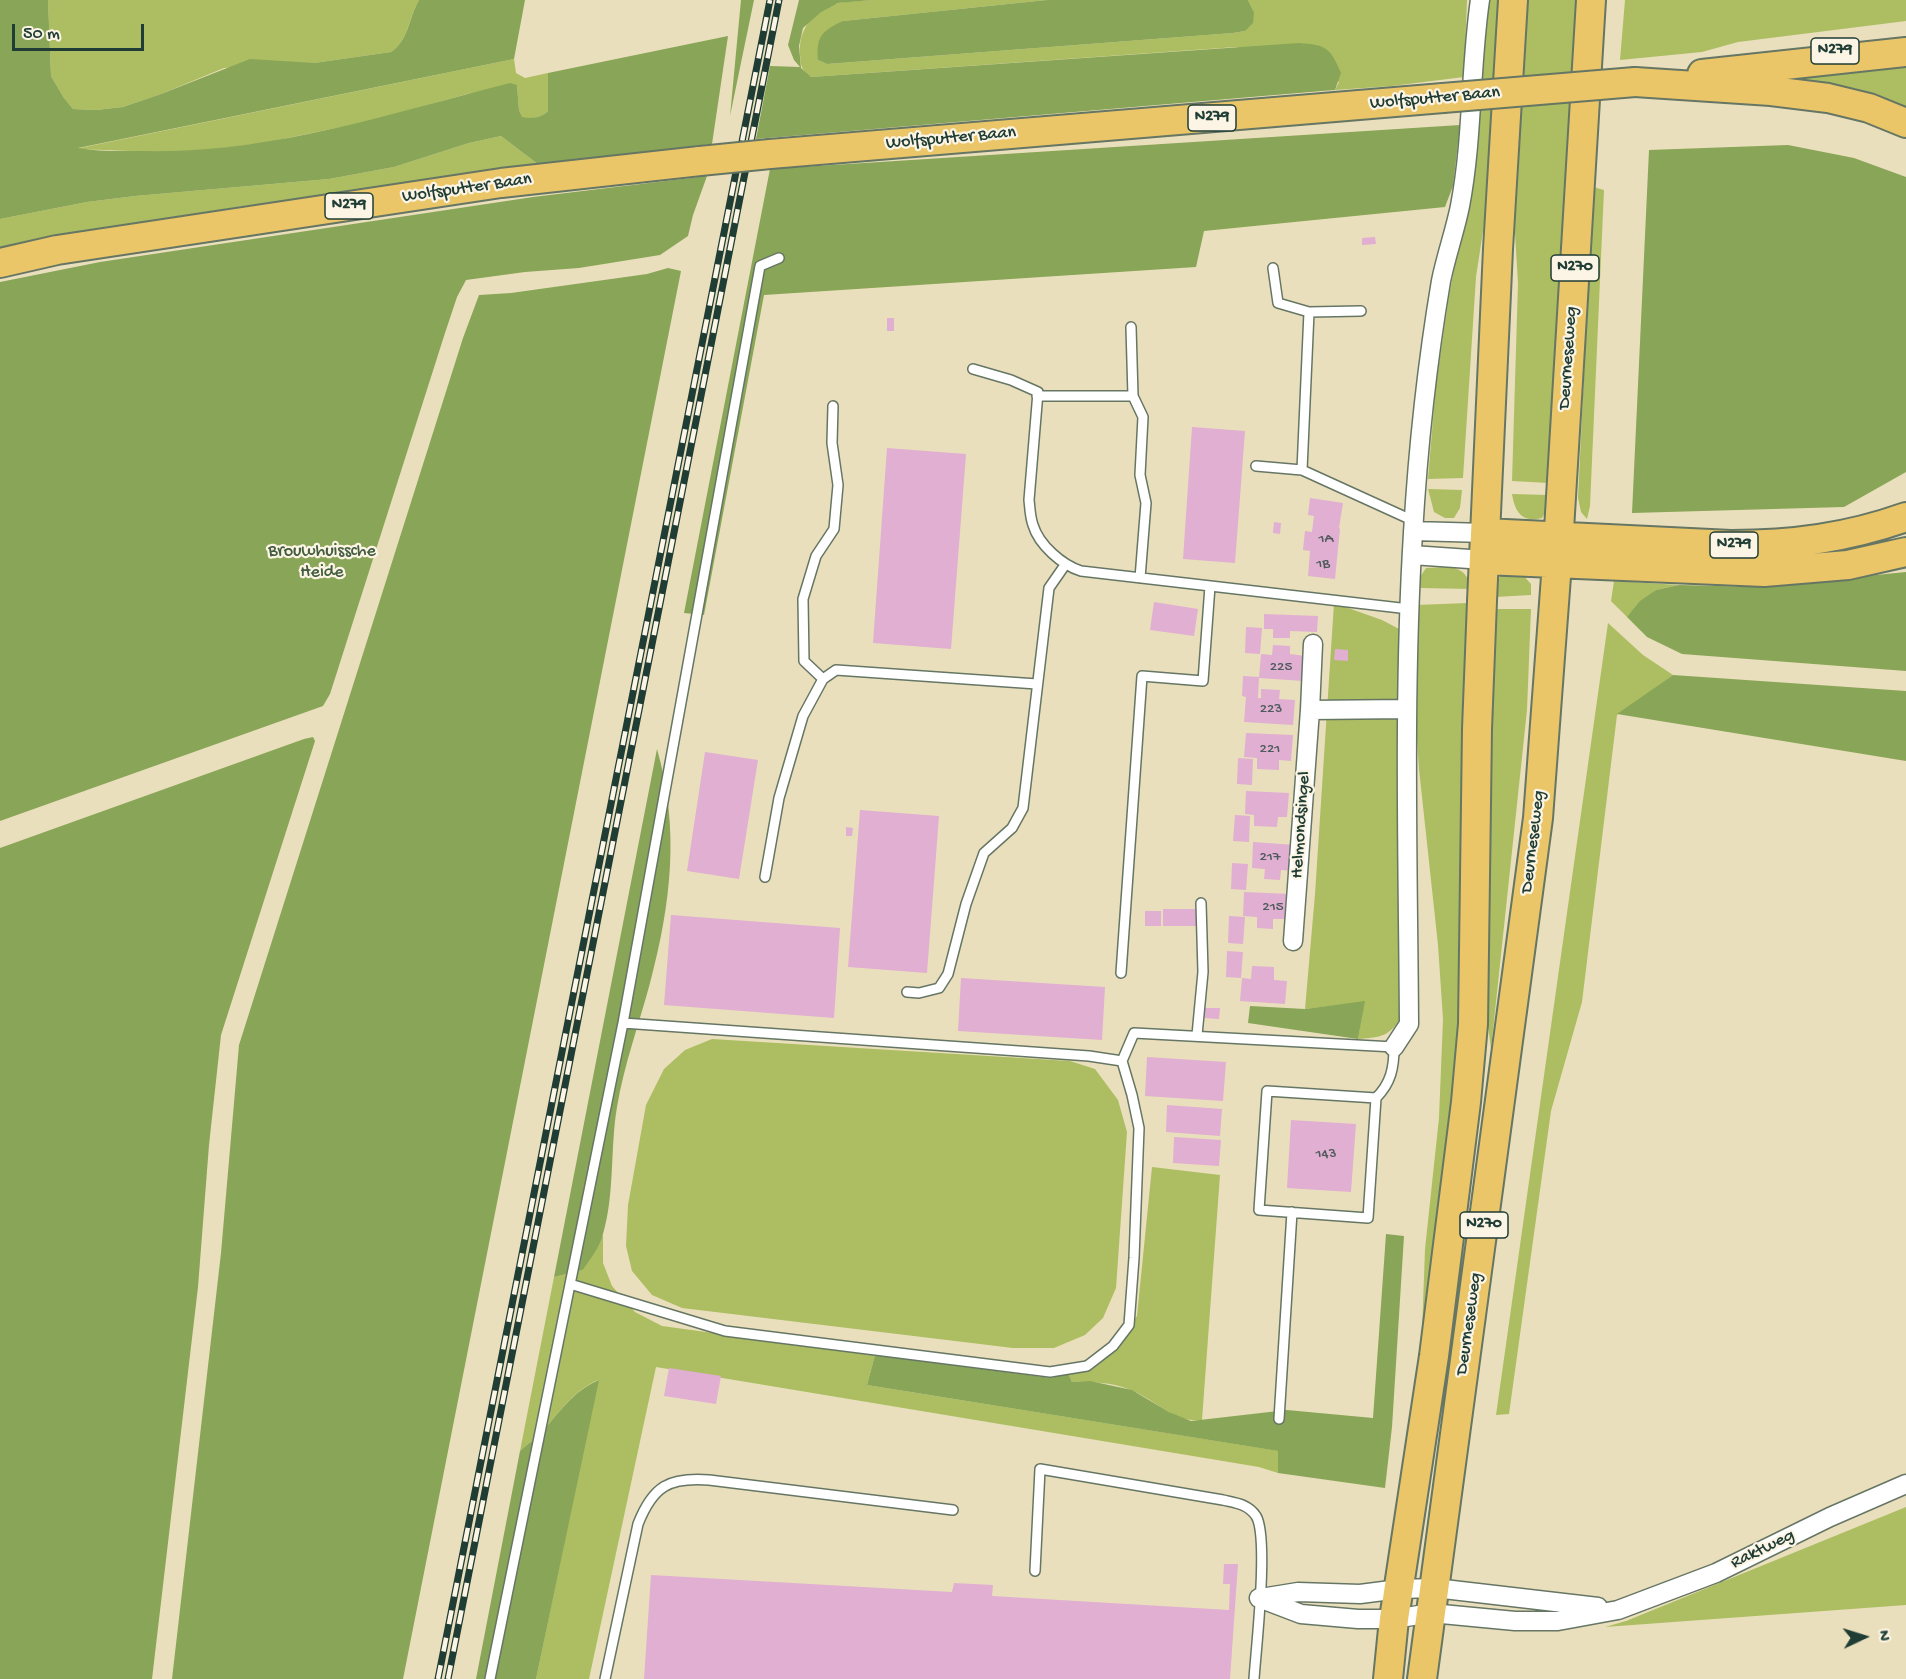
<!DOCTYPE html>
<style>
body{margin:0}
#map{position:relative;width:1906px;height:1679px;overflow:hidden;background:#eadfbc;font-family:"Gochi Hand",sans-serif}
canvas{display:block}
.north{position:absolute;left:1834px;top:1607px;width:60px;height:60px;-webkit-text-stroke:4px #fcf5e5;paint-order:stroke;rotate:86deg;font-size:16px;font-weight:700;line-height:24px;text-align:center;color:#1f3d34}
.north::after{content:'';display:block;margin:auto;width:21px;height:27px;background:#1f3d34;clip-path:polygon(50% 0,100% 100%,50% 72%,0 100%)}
.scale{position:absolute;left:12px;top:24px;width:132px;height:27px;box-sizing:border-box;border:3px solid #1f3d34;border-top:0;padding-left:8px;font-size:18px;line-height:21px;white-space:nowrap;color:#1f3d34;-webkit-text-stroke:4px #fcf5e5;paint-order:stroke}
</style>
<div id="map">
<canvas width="1906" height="1679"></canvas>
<div class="north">N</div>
<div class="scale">50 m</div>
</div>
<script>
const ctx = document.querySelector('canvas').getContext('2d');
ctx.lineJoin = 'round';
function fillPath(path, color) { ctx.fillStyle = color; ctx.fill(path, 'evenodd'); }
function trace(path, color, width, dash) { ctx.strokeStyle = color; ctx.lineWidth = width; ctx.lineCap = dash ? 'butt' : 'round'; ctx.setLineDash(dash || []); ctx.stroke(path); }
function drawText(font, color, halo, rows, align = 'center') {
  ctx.font = font + ' "Gochi Hand",sans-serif'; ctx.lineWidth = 4.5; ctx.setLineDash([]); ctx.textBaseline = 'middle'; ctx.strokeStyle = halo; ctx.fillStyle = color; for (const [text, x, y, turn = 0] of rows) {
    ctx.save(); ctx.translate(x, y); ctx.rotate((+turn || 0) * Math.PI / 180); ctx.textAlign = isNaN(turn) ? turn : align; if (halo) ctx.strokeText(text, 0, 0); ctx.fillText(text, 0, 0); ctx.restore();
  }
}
const green = new Path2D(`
 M 48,0 L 419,0 C 408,18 409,40 391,52 L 314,63 L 224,68 L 161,94 L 123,107 L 96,110 L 73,109 L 64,98 L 51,76 Z
 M 872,0 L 1047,0 L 843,21 L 818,60 L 827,64 L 1233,33 L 1245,31 L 1254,12 L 1248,0 L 1467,0 L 1464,77 L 1392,86 L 1335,90 L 1339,82 L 1236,47 L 811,77 C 801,70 801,66 800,54 C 798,29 814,9 839,3 C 849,1 861,1 872,0 Z
 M 1487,0 L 1501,0 L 1487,205 L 1476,277 L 1463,478 L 1428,479 L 1436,384 L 1449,296 L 1467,200 Z
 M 1528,0 L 1577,0 L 1549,483 L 1512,481 L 1518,283 L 1514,217 Z
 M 1625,0 L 1906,0 L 1906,21 L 1738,42 L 1702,52 L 1620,60 Z
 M 514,59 L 516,73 L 525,78 L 548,73 L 548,111 C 541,118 532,119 522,118 L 519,110 L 517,85 L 467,94 L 371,121 L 263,143 L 207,150 L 158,152 L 75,149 Z
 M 1906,67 L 1906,111 L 1763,81 Z
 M 501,136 L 539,165 L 237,207 L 0,249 L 0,219 L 87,202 L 135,196 L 329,179 L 394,167 L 469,143 Z
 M 1593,187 L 1604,190 L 1590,506 L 1587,519 L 1581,512 L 1578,498 Z
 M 1428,489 L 1462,490 L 1460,508 L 1454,518 L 1445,518 L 1434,512 Z
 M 1512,494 L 1548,495 L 1546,511 L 1542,518 C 1523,523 1515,513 1512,494 Z
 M 1447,567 C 1461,568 1469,574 1470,589 L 1420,588 L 1420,577 L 1426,568 Z
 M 1503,572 L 1522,574 L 1531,584 L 1531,595 L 1495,597 L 1496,583 Z
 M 1614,581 L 1679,585 L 1656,590 L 1627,617 L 1611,601 Z
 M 1334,603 L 1382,620 L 1401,630 L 1397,698 L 1402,1016 C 1389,1037 1382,1037 1358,1039 L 1364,1002 L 1305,1009 L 1315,894 Z
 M 1468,603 L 1464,1017 L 1428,1314 L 1422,1332 L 1425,1249 L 1439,1118 L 1443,1019 L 1438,945 L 1419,769 L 1415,710 L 1416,605 Z
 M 1494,609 L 1531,609 L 1527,710 L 1491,1049 L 1488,1025 L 1486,899 Z
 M 1608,623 L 1643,655 L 1673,675 L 1617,715 L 1582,1002 L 1551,1111 L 1509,1414 L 1496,1415 Z
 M 712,1039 L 1070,1061 L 1095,1069 L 1118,1100 L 1127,1132 L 1116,1288 L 1103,1318 L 1085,1335 L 1054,1348 L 1013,1348 L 682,1308 L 652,1295 L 632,1271 L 626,1246 L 628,1205 L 646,1105 L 664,1069 L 685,1050 Z
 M 1152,1167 L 1220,1175 L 1202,1420 C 1175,1423 1157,1401 1133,1391 C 1117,1383 1090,1381 1072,1382 L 1068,1373 L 1125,1335 L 1137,1316 Z
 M 603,1235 L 603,1263 L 612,1286 L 635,1312 L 662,1326 L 875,1355 L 867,1385 L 1279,1451 L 1278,1473 L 1259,1467 L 656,1367 L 589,1679 L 536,1679 L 598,1380 C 572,1391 558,1415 539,1435 C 533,1441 526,1445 520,1451 L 554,1277 L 583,1270 Z
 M 1906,1507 L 1906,1605 L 1605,1627 L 1626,1621 Z`);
const forest = new Path2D(`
 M 0,0 L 48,0 L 51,76 L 64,98 L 73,109 L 96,110 L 123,107 L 161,94 L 250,59 L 314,63 L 391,52 C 409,40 408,19 419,0 L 525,0 L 514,59 L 78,148 C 99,152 121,151 142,151 C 271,154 387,114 510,83 L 517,85 L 519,110 L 522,117 C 532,119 541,118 548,111 L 548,73 L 728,36 L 712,144 L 539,165 L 501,136 L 469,143 L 394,167 L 329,179 L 135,196 L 87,202 L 0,219 Z
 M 741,0 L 754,0 L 730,116 Z
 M 799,0 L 872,0 L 838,3 L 821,12 L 803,28 L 799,46 L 801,68 L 811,77 L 1299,43 C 1326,45 1330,47 1341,73 L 1335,90 L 1322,91 L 756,139 L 770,66 L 800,67 L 794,60 L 788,45 Z
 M 1047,0 L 1248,0 L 1254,12 L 1253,23 L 1245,31 L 1233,33 L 827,64 L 818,60 C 816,36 822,31 843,21 Z
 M 1460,125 L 1453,186 L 1445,207 L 1204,231 L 1196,267 L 764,295 L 704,615 L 684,613 L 770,169 Z
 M 1788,145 L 1854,158 L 1906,177 L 1906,472 L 1844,507 L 1632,513 L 1649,150 Z
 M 707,176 L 693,215 L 688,236 L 660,255 L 579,268 L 525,272 L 466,280 L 457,297 L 445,333 L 330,694 L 323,706 L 0,821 L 0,282 L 100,262 L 533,197 Z
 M 668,268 L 681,271 L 403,1679 L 172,1679 L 221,1253 L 239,1045 L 463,338 L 479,295 L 511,293 L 647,274 Z
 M 1906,572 L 1906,671 L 1682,654 L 1647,637 L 1627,617 L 1640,601 L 1656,590 L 1679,585 L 1756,587 Z
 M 1673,675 L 1906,691 L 1906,761 L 1617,714 Z
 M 313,737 L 315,741 L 221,1035 L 209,1145 L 198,1287 L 152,1679 L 0,1679 L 0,848 L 304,739 Z
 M 657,749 C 680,829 671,904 650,983 C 639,1024 624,1065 617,1107 C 610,1148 615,1193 603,1234 C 600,1247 590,1259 583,1270 L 554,1277 Z
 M 1365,1001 L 1358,1039 L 1248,1023 L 1250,1006 L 1305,1009 Z
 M 1386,1234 L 1404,1236 L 1392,1427 L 1385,1488 L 1278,1473 L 1278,1451 L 867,1385 L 875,1355 L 1051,1378 L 1068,1373 L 1072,1382 L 1090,1381 L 1132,1390 L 1169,1412 L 1191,1421 L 1287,1410 L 1373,1418 Z
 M 599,1380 L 536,1679 L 476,1679 L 520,1451 C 526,1445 533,1441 539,1435 C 558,1415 572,1391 599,1380 Z`);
const building = new Path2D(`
 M 1375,237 L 1376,244 L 1362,245 L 1362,238 Z
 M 887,318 L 894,318 L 894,331 L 887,331 Z
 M 1192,427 L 1245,431 L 1235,563 L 1183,559 Z
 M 887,448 L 966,454 L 951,649 L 873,643 Z
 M 1310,498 L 1343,503 L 1339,528 L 1340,529 L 1335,579 L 1308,576 L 1310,551 L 1303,550 L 1305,531 L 1312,532 L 1314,516 L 1308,515 Z
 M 1274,522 L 1281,523 L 1280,534 L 1273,533 Z
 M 1154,602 L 1198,609 L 1194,636 L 1150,630 Z
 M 1264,614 L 1318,616 L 1317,632 L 1290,631 L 1290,638 L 1273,638 L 1273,629 L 1264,629 Z
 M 1246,627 L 1262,628 L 1260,654 L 1245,653 Z
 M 1273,645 L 1290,646 L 1290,654 L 1305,656 L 1303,681 L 1259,678 L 1261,654 L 1272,655 Z
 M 1335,649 L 1348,650 L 1348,661 L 1334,660 Z
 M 1243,676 L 1259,677 L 1258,698 L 1261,698 L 1261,689 L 1280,690 L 1279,699 L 1295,700 L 1293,725 L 1244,722 L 1246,697 L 1242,696 Z
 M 1246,733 L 1293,735 L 1291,761 L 1279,760 L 1279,770 L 1257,769 L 1257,758 L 1244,757 Z
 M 705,752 L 758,760 L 739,879 L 687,871 Z
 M 1238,758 L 1253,759 L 1252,785 L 1237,784 Z
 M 1246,791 L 1289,793 L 1287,817 L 1278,817 L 1277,827 L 1254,826 L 1254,815 L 1245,814 Z
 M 860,810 L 939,816 L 927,973 L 848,967 Z
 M 1235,815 L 1250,816 L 1249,842 L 1233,841 Z
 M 846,827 L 853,828 L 852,836 L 846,836 Z
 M 1253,842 L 1295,845 L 1294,871 L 1281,870 L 1280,880 L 1264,879 L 1265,869 L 1252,868 Z
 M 1232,863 L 1248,864 L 1246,890 L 1231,889 Z
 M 1244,892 L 1291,894 L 1290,919 L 1273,919 L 1273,929 L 1257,928 L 1257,917 L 1243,916 Z
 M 1163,909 L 1196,909 L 1196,926 L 1163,926 Z
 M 1145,911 L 1161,911 L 1161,926 L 1145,926 Z
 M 671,915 L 840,928 L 834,1018 L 664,1005 Z
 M 1229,916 L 1245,917 L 1243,944 L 1228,943 Z
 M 1227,951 L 1243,952 L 1241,978 L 1226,977 Z
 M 1252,966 L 1274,967 L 1274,980 L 1287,981 L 1285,1004 L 1240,1001 L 1242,978 L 1251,979 Z
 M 961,978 L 1105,987 L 1102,1040 L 958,1031 Z
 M 1205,1008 L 1220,1008 L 1219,1019 L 1204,1018 Z
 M 1147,1057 L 1226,1062 L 1223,1101 L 1145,1096 Z
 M 1167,1105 L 1222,1109 L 1220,1136 L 1166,1132 Z
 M 1291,1120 L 1356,1124 L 1351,1192 L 1287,1188 Z
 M 1174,1137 L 1221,1140 L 1219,1166 L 1173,1163 Z
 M 669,1368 L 721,1376 L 716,1404 L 664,1396 Z
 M 1224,1564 L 1238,1564 L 1230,1679 L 644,1679 L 651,1575 L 952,1592 L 954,1583 L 993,1585 L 992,1596 L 1229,1610 L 1230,1584 L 1223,1584 Z`);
const lane = new Path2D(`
 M 779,258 L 760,266 L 623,1023 L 1089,1056 L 1122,1061 L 1134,1033 L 1394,1047 C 1394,1068 1391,1083 1376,1098 L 1368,1218 L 1259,1210 L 1267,1091 L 1376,1098
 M 1273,268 L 1278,303 L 1309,312 L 1361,311
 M 973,369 L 1011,380 L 1038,392 L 1029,500 C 1030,508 1030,517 1033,525 C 1039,545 1062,565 1081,571 L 1409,609
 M 1037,396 L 1133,396 L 1131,327
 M 1133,396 L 1143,417 L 1140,475 L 1146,503 L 1140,578
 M 1256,466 L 1302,470 L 1414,521
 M 1302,470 L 1309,312
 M 823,679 L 804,661 L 803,599 L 816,556 L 834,529 L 838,485 L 832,443 L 833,406
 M 765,877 L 779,798 L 803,716 L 823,679 L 836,670 L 1037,684
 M 1121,973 L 1142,676 L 1203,681 L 1210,586
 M 907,992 L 919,993 L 939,988 L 948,974 L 966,904 L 984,853 L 1012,828 L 1023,808 L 1049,588 L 1065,565
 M 1197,1035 L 1203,972 L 1201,903
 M 570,1284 L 725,1331 L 1050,1372 L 1087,1366 L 1113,1346 L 1129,1325 L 1134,1258 L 1139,1128 L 1132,1095 L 1122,1061
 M 1279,1419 L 1292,1212
 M 1035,1571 L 1040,1469 L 1223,1500 C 1236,1503 1248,1504 1256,1516 C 1269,1537 1256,1649 1254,1679
 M 490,1679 L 623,1023
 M 605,1679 L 638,1524 C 653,1486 669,1477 709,1480 L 953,1510`);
const street = new Path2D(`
 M 1413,531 L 1485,533
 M 1412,555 L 1484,560
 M 1313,644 L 1310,710 L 1407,709
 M 1293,941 L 1310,710
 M 1394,1047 L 1409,1024 C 1408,861 1403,696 1413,533 C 1418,448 1427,364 1441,281 C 1446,256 1455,231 1460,206 C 1473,138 1470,68 1480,0
 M 1259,1598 L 1301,1614 L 1358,1619 L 1394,1619 L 1431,1613 L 1515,1621 L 1558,1621 L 1618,1610 L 1716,1573 L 1830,1517 L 1906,1484
 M 1261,1598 L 1298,1592 L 1360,1594 L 1399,1589 L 1435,1588 L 1598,1607`);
const primary = new Path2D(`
 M 1702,74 L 1906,52
 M 1635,82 L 1771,91 L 1828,98 L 1869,108 L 1906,123
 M 770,154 L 1443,98
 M 0,263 L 57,250 L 501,183 L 700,161
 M 1485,533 L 1731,545 C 1792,545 1847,538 1906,517
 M 1484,560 L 1764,572 L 1848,565 L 1906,552
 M 1388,1679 L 1394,1619 L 1434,1356 L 1466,1102 L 1473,1024 L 1477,729 L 1482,601 L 1498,249 L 1513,0
 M 1422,1679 L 1538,818 L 1557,563 L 1591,0`);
const rail = new Path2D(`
 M 438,1679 L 770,0
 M 448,1679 L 779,0`);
const primaryBridge = new Path2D(`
 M 1443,98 L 1635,82
 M 700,161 L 770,154`);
const numberNames = [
 ["1A",1326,540],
 ["1B",1323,565],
 ["225",1281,668],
 ["223",1271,710],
 ["221",1270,750],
 ["217",1270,858],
 ["215",1273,908],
 ["143",1326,1155]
];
const shields = [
 [1835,51,48],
 [1212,118,48],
 [349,206,48],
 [1575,268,48],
 [1734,545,48],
 [1484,1225,48]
];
const shieldNames = [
 ["N279",1835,51],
 ["N279",1212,118],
 ["N279",349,206],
 ["N270",1575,268],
 ["N279",1734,545],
 ["N270",1484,1225]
];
const streetNames = [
 ["Wolfsputter Baan",1435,99,-5],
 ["Wolfsputter Baan",951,139,-5],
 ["Wolfsputter Baan",467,189,-8],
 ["Deurneseweg",1569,358,-86],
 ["Helmondsingel",1302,825,-86],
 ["Deurneseweg",1534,842,-83],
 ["Deurneseweg",1470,1324,-82],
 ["Raktweg",1763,1550,-26]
];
const parkNames = [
 ["Brouwhuissche",322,552],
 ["Heide",322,573]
];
fillPath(green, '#acbe61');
fillPath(forest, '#89a557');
fillPath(building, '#e0afd2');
trace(lane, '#667664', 12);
trace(street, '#667664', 21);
trace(primary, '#667664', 32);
trace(lane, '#fff', 9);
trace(street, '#fff', 18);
trace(primary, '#ebc669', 28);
trace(rail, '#1f3d34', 7);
trace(rail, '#fcf5e5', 4.5, [14]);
trace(primaryBridge, '#667664', 32, []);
trace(primaryBridge, '#ebc669', 28);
drawText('15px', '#4f5a5c', null, numberNames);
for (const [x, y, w] of shields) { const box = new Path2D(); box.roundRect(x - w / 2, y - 13, w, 26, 4.5); ctx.fillStyle = '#fcf5e5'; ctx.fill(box); trace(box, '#1f3d34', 1.5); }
drawText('bold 16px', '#1f3d34', null, shieldNames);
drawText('18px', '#1f3d34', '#fcf5e5', streetNames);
drawText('18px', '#425d3f', '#fcf5e5', parkNames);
</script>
